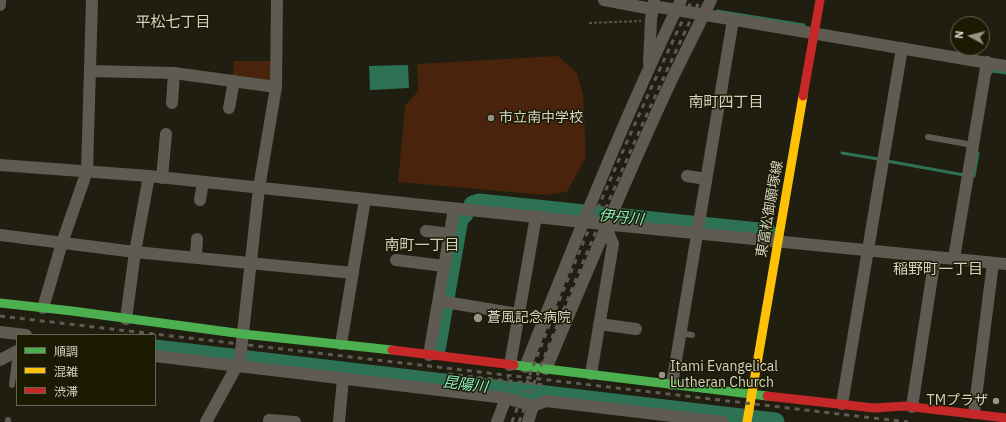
<!DOCTYPE html>
<meta charset="utf-8">
<style>
body{margin:0}
#map{position:relative;width:1006px;height:422px;overflow:hidden;background:#1f1e11;font-family:"IBM Plex Sans","Noto Sans JP",sans-serif}
canvas{display:block}
.legend{position:absolute;left:16px;top:334px;width:140px;height:72px;box-sizing:border-box;background:#1b1a03;border:1px solid #656451;margin:0;padding:5px 7px;list-style:none;font-size:12px;color:#d4d3c5}
.legend li{display:flex;align-items:center;gap:8px;height:20px}
.legend b{width:20px;border:1px solid #656451}
.north{position:absolute;left:950px;top:16px;width:40px;height:40px;box-sizing:border-box;background:#1b1a03;border:1px solid #656451;border-radius:50%;rotate:277deg;font-size:11px;font-weight:700;line-height:16px;text-align:center;color:#d4d3c5}
.north::after{content:'';display:block;margin:auto;width:14px;height:18px;background:#959486;clip-path:polygon(50% 0,100% 100%,50% 72%,0 100%)}
</style>
<div id="map">
<canvas width="1006" height="422"></canvas>
<ul class="legend">
<li><b style="height:5px;background:#4caf50"></b>順調</li>
<li><b style="height:5px;background:#ffc107"></b>混雑</li>
<li><b style="height:5px;background:#c62828"></b>渋滞</li>
</ul>
<div class="north">N</div>
</div>
<script>
const ctx = document.querySelector('canvas').getContext('2d');
ctx.lineJoin = 'round';
function fillPath(path, color) { ctx.fillStyle = color; ctx.fill(path, 'evenodd'); }
function trace(path, color, width, dash) { ctx.strokeStyle = color; ctx.lineWidth = width; ctx.lineCap = dash ? 'butt' : 'round'; ctx.setLineDash(dash || []); ctx.stroke(path); }
function drawText(font, color, halo, rows, align = 'center') {
  ctx.font = font + ' "IBM Plex Sans","Noto Sans JP",sans-serif'; ctx.lineWidth = 3; ctx.setLineDash([]); ctx.textBaseline = 'middle'; ctx.strokeStyle = halo; ctx.fillStyle = color; for (const [text, x, y, turn = 0] of rows) {
    ctx.save(); ctx.translate(x, y); ctx.rotate((+turn || 0) * Math.PI / 180); ctx.textAlign = isNaN(turn) ? turn : align; if (halo) ctx.strokeText(text, 0, 0); ctx.fillText(text, 0, 0); ctx.restore();
  }
}
const green = new Path2D(`
 M 558,56 L 577,73 L 583,94 L 586,157 L 567,192 L 545,195 L 398,182 L 405,106 L 418,91 L 417,64 Z
 M 234,61 L 271,61 L 270,80 L 264,82 L 233,76 Z`);
const water = new Path2D(`
 M 408,65 L 409,88 L 370,90 L 369,66 Z`);
const stream = new Path2D(`
 M 717,11 L 804,25
 M 990,74 L 992,71 L 1006,73
 M 842,153 L 878,159
 M 887,161 L 964,175
 M 972,176 L 974,176 L 978,153`);
const river = new Path2D(`
 M 473,205 L 479,203 L 768,233
 M 155,349 L 775,422
 M 436,350 L 459,218 L 464,214`);
const path = new Path2D(`
 M 589,23 L 641,21
 M 507,389 L 508,377`);
const lane = new Path2D(`
 M 928,137 L 973,145
 M 680,333 L 692,335
 M 12,385 L 16,352
 M 8,422 L 8,420`);
const street = new Path2D(`
 M 604,0 L 652,9
 M 0,5 L 0,0
 M 653,6 L 1006,66
 M 649,63 L 651,20 L 654,0
 M 90,71 L 174,73 L 276,87
 M 172,103 L 174,73
 M 229,108 L 234,81
 M 0,165 L 149,176 L 583,222 L 1006,264
 M 687,176 L 706,179
 M 162,178 L 166,134
 M 200,200 L 203,182
 M 426,231 L 450,234
 M 0,235 L 135,252 L 353,273
 M 196,257 L 197,239
 M 954,258 L 987,62
 M 396,260 L 444,266
 M 439,301 L 518,314
 M 43,308 L 62,243 L 87,171 L 92,0
 M 126,319 L 135,252 L 149,176
 M 599,324 L 636,329
 M 0,332 L 26,335
 M 341,344 L 365,199
 M 429,355 L 454,209
 M 155,356 L 506,398 L 533,406 L 546,401 L 723,422
 M 0,360 L 17,351
 M 510,365 L 536,216
 M 525,367 C 574,244 623,120 681,0
 M 546,369 C 587,272 627,175 672,79 C 685,53 698,26 711,0
 M 591,374 L 613,244 L 606,227
 M 672,384 L 733,20
 M 842,404 L 902,48
 M 912,407 L 935,257
 M 974,413 L 993,263
 M 269,420 L 295,422
 M 206,422 L 240,360 L 259,188 L 276,87 L 277,0
 M 339,422 L 343,378
 M 497,422 L 506,398
 M 528,422 L 533,406`);
const fast = new Path2D(`
 M 0,303 L 72,311 L 243,334 L 392,350
 M 514,365 L 767,396`);
const slow = new Path2D(`
 M 747,422 L 803,96`);
const jam = new Path2D(`
 M 803,96 L 820,0
 M 392,350 L 514,365
 M 767,396 L 874,408 L 905,406 L 1006,418`);
const rail = new Path2D(`
 M 0,316 L 908,422
 M 448,374 L 544,385
 M 512,422 C 565,279 627,138 692,0
 M 519,422 C 574,279 634,138 700,0`);
const markers = [
 [491,118,4,"#959486"],
 [478,318,5,"#959486"],
 [662,375,4,"#959486"],
 [996,401,4,"#959486"]
];
const poiNames = [
 ["市立南中学校",499,118],
 ["蒼風記念病院",487,318],
 ["Itami Evangelical",670,367],
 ["Lutheran Church",670,383],
 ["TMプラザ",988,401,"right"]
];
const streetNames = [
 ["東富松御願塚線",770,209,-80]
];
const neighbourhoodNames = [
 ["平松七丁目",173,23],
 ["南町四丁目",726,103],
 ["南町一丁目",422,246],
 ["稲野町一丁目",938,270]
];
const waterNames = [
 ["伊丹川",621,218,6],
 ["昆陽川",465,385,7]
];
fillPath(green, '#49230c');
fillPath(water, '#2e7255');
trace(stream, '#2e7255', 3);
trace(river, '#2e7255', 19);
trace(path, '#59554c', 2, [3, 2]);
trace(lane, '#5f5a52', 6);
trace(street, '#5f5a52', 12);
trace(fast, '#4caf50', 9);
trace(slow, '#ffc107', 9);
trace(jam, '#c62828', 9);
trace(rail, '#5f5b52', 3, [5, 5]);
for (const [x, y, r, color] of markers) { const dot = new Path2D(); dot.arc(x, y, r, 0, 2 * Math.PI); ctx.fillStyle = color; ctx.fill(dot); trace(dot, '#1b1a03', 1.5); }
drawText('14px', '#d4d3c5', '#1b1a03', poiNames, 'left');
drawText('14px', '#d4d3c5', '#1b1a03', streetNames);
drawText('15px', '#d4d3c5', '#1b1a03', neighbourhoodNames);
drawText('italic 15px', '#87efc3', '#1b1a03', waterNames);
</script>
